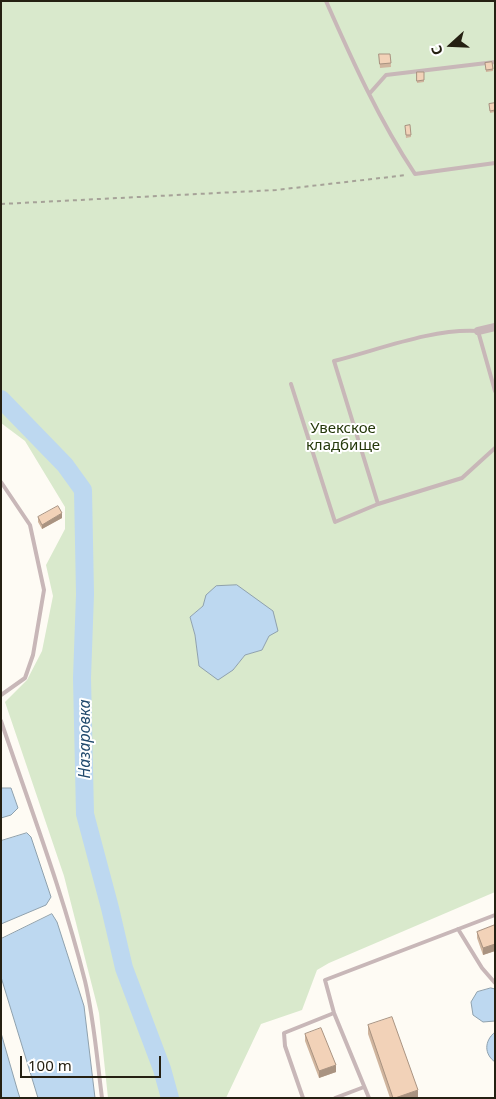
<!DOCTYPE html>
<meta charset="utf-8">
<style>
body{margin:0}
#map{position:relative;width:496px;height:1099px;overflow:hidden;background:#fefbf4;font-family:"Noto Sans",sans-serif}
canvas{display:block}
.frame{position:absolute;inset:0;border:2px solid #252012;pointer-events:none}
.north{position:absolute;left:426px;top:20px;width:50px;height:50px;-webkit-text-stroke:4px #fff;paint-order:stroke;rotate:250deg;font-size:14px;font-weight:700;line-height:20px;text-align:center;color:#252012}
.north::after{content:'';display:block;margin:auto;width:18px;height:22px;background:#252012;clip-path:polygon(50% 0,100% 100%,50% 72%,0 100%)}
.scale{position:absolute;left:20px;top:1056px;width:141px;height:22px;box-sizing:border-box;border:2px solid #252012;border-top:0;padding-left:6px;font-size:15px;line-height:18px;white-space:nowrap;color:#252012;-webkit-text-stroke:4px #fff;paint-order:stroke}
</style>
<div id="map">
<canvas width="496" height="1099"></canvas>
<div class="frame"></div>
<div class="north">С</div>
<div class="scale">100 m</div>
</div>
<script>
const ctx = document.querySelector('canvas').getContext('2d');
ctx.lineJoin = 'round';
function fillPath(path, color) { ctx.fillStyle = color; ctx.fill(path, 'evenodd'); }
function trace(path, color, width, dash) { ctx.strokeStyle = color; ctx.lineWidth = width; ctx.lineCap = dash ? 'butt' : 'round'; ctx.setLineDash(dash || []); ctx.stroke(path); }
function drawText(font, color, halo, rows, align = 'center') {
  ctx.font = font + ' "Noto Sans",sans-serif'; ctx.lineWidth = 4; ctx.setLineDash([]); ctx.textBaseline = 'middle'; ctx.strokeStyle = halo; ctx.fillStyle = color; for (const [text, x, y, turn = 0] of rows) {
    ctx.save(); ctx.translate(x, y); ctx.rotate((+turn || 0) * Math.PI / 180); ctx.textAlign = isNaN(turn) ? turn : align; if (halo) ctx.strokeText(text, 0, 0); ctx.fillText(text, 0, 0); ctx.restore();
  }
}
const green = new Path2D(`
 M 1,1 L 495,1 L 495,892 L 329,963 L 317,970 L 302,1010 L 261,1024 L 226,1098 L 108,1098 L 99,1013 L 64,876 L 5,702 L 27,680 L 42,651 L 53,596 L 46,565 L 65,529 L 65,507 L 25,441 L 1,423 ZM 203,606 L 269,636 L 262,650 L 245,655 L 233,670 L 199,665 L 195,635 L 190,617 Z`);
const water = new Path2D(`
 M 237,585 L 273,611 L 278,631 L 269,636 L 262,650 L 245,655 L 233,670 L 218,680 L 199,666 L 195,635 L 190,617 L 203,606 L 206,595 L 216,586 Z
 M 1,788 L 11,788 L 18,808 L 11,815 L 1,818 Z
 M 27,833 L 31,837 L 51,897 L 46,905 L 1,924 L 1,841 Z
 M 52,914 L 57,922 L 84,1006 L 95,1098 L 38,1098 L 1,977 L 1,939 Z
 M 491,988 L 495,989 L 495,1021 L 483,1022 L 473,1015 L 471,1002 L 477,992 Z
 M 495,1032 L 495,1062 C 484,1054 484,1041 495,1032 Z
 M 1,1033 L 18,1092 L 20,1098 L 1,1098 Z`);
const river = new Path2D(`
 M 1,399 L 65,465 L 83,490 L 85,594 L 82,678 L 85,814 L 110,908 L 124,968 L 162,1069 L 170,1098`);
const path = new Path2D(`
 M 1,204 L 276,190 L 407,175`);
const lane = new Path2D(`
 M 326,1 C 352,60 379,120 415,174 L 495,163
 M 370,93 L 386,75 L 495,62
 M 291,384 L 335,522 L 378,504 L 462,478 L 495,448
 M 1,482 L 30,525 L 44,590 L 33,655 L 25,678 L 1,695
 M 378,504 L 334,361 C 378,350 433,328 478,331 L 495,391
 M 1,721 C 30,807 63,893 85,981 C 94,1019 97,1059 102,1098
 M 458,929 L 482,968 L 495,983
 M 303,1098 L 285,1046 L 284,1033 L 334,1013
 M 335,1098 L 364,1087
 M 369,1098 L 334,1013 L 325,980 L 495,915`);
const street = new Path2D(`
 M 478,331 L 495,327`);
const wall = new Path2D(`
 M 379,54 L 390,54 L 391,67 L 380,68 Z
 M 492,62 L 493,71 L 486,72 L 485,63 Z
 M 417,72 L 424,72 L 424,82 L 417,83 Z
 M 495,103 L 495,112 L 490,113 L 489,104 Z
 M 410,125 L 411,137 L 406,138 L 405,126 Z
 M 38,517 L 62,518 L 42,529 L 38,522 Z
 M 495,925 L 495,951 L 483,955 L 477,938 L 477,932 Z
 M 368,1025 L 418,1098 L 390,1098 L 368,1034 Z
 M 305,1034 L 336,1072 L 319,1078 L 305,1041 Z`);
const shadedWall = new Path2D(`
 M 62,513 L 62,518 L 42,529 L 42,525 Z
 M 495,944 L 495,951 L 483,955 L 483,948 Z
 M 336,1065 L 336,1072 L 319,1078 L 319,1071 Z
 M 418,1090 L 418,1098 L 395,1098 Z`);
const building = new Path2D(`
 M 379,54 L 390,54 L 391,63 L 380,64 Z
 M 492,62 L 493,69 L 486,70 L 485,63 Z
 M 417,72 L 424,72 L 424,80 L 417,81 Z
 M 495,103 L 495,110 L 490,111 L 489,104 Z
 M 410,125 L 411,135 L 406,135 L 405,126 Z
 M 58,506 L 62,513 L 42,525 L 38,517 Z
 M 495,925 L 495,944 L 483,948 L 477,932 Z
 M 392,1017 L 418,1090 L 395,1098 L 393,1098 L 368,1025 Z
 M 321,1028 L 336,1065 L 319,1071 L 305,1034 Z`);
const parkNames = [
 ["Увекское",343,429],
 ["кладбище",343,446]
];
const waterNames = [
 ["Назаровка",85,739,-90]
];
fillPath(green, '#d9e9cc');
fillPath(water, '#bdd8f0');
trace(water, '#8fa1ad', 1);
trace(river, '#bdd8f0', 18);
trace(path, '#a6a298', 2, [4, 4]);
trace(lane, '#c8b7b8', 4);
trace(street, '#c8b7b8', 8);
fillPath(wall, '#d0b59e');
fillPath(shadedWall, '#a99381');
fillPath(building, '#f2d2b8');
trace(building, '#a99381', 1);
drawText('15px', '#25390b', '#fff', parkNames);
drawText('italic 16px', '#214a6d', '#fff', waterNames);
</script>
